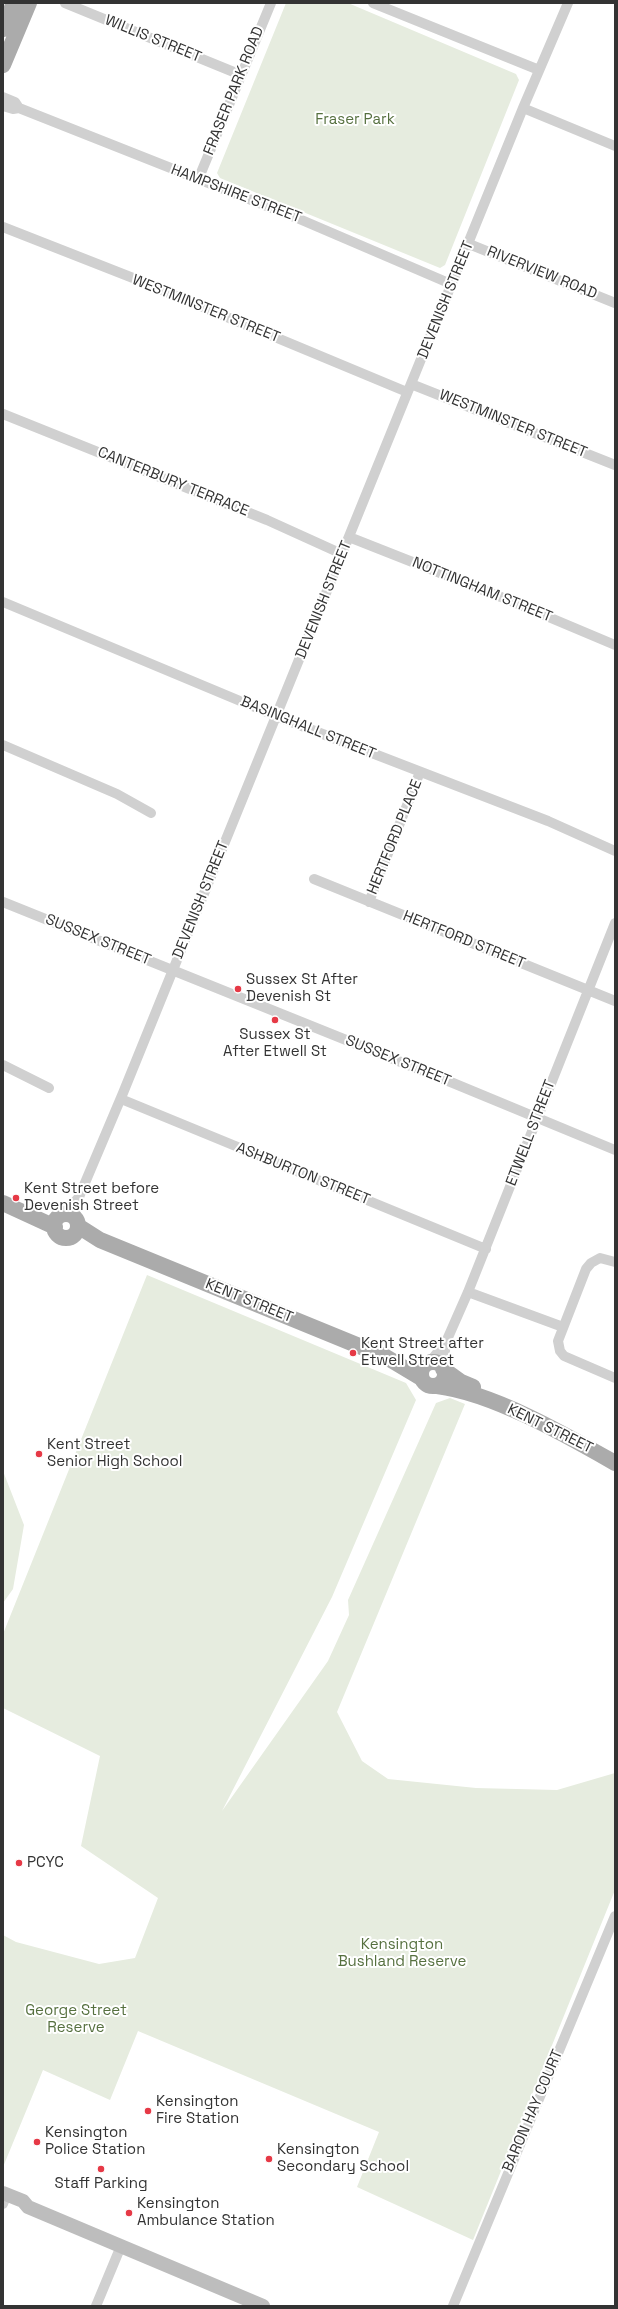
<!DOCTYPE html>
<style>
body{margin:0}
#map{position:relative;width:618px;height:2309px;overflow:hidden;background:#fff;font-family:"Space Grotesk",sans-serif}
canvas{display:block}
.frame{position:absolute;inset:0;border:4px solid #333;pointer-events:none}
</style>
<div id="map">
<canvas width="618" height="2309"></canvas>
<div class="frame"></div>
</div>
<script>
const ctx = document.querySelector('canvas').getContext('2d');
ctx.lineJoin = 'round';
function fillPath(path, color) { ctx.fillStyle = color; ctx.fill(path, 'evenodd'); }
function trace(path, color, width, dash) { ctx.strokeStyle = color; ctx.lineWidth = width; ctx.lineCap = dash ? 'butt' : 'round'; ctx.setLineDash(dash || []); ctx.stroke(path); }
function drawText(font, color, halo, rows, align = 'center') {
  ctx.font = font + ' "Space Grotesk",sans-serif'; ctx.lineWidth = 4; ctx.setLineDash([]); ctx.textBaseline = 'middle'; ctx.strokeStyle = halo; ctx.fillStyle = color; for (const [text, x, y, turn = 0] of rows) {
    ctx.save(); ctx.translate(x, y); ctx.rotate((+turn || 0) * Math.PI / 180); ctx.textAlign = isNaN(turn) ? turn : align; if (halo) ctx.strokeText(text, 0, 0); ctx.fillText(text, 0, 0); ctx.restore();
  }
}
const green = new Path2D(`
 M 286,3 L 348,3 L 516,74 L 519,80 L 445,265 L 440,268 L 220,178 L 217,173 Z
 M 147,1275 L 406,1383 L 416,1400 L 332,1597 L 222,1811 L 328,1661 L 349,1615 L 348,1600 L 436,1403 L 450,1398 L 465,1404 L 337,1712 L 362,1761 L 388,1779 L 476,1788 L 557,1790 L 615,1773 L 615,1890 L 473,2240 L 357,2187 L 379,2132 L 138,2031 L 110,2100 L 43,2070 L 3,2167 L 3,1935 L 16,1942 L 99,1964 L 135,1958 L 158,1898 L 81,1846 L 100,1756 L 3,1708 L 3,1634 Z
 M 3,1471 L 24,1525 L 13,1589 L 3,1603 Z`);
const minor = new Path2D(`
 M 65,3 L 241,75
 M 373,3 L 539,70
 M 3,97 L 15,102 L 19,108 L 297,218 L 451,284
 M 3,106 L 13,109 L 19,108
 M 523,108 L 615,146
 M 198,180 L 271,3
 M 3,227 L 133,278 L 407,392
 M 469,244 L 615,303
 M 411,384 L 615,465
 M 3,414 L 267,520 L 342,554
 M 349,537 L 501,597 L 615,645
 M 3,602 L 276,716 L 548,821 L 615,851
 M 3,745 L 117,794 L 151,813
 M 314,879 L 615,1001
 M 3,902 L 453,1083 L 615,1150
 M 369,902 L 420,772
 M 3,1065 L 49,1088
 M 121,1099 L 486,1249
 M 64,1214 L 79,1197
 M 74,1217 L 79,1197 L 123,1093 L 523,108 L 568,3
 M 615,1262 L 600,1258 L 591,1263 L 586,1269 L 558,1341 L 560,1351 L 564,1356 L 615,1378
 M 468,1292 L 563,1327
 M 429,1363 L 446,1342 L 468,1292 L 615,923
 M 443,1368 L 446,1342
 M 3,2204 L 7,2194
 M 96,2306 L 121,2246
 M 453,2306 L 615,1916`);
const secondary = new Path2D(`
 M 3,2193 L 23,2201 L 28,2207 L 263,2306`);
const primary = new Path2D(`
 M 3,29 L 14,3
 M 3,65 L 29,3
 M 3,1203 L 55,1227
 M54 1226a12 12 0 1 1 24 0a12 12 0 1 1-24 0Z
 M 78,1226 L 100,1240 L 386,1357 L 421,1378
 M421 1374a12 12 0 1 1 24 0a12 12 0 1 1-24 0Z
 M 443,1369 L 461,1382 L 473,1387
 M 437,1386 C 493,1393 566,1435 615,1463`);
const markers = [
 [238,989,4,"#e63946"],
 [275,1020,4,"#e63946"],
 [16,1198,4,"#e63946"],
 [353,1353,4,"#e63946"],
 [39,1454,4,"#e63946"],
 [19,1863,4,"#e63946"],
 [148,2111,4,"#e63946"],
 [37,2142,4,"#e63946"],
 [269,2159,4,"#e63946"],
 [101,2169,4,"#e63946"],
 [129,2213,4,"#e63946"]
];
const streetNames = [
 ["WILLIS STREET",153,39,22],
 ["FRASER PARK ROAD",234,91,-68],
 ["HAMPSHIRE STREET",236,194,21],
 ["RIVERVIEW ROAD",542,273,22],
 ["DEVENISH STREET",446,300,-68],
 ["WESTMINSTER STREET",206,309,22],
 ["WESTMINSTER STREET",513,424,22],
 ["CANTERBURY TERRACE",173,482,22],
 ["NOTTINGHAM STREET",482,590,22],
 ["DEVENISH STREET",324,600,-68],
 ["BASINGHALL STREET",308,728,22],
 ["HERTFORD PLACE",395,837,-68],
 ["DEVENISH STREET",201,900,-68],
 ["SUSSEX STREET",98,940,22],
 ["HERTFORD STREET",464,940,22],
 ["SUSSEX STREET",398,1061,22],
 ["ETWELL STREET",531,1133,-69],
 ["ASHBURTON STREET",303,1174,22],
 ["KENT STREET",249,1301,22],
 ["KENT STREET",550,1429,26],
 ["BARON HAY COURT",533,2111,-67]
];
const parkNames = [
 ["Fraser Park",355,120],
 ["Kensington",402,1945],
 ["Bushland Reserve",402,1962],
 ["George Street",76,2011],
 ["Reserve",76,2028]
];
const poiNames = [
 ["Sussex St After",246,980],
 ["Devenish St",246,997],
 ["Sussex St",275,1035,"center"],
 ["After Etwell St",275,1052,"center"],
 ["Kent Street before",24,1189],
 ["Devenish Street",24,1206],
 ["Kent Street after",361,1344],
 ["Etwell Street",361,1361],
 ["Kent Street",47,1445],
 ["Senior High School",47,1462],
 ["PCYC",27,1863],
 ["Kensington",156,2102],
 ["Fire Station",156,2119],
 ["Kensington",45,2133],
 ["Police Station",45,2150],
 ["Kensington",277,2150],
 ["Secondary School",277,2167],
 ["Staff Parking",101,2184,"center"],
 ["Kensington",137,2204],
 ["Ambulance Station",137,2221]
];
fillPath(green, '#e6ecdf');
trace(minor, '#d0d0d0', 10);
trace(secondary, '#bdbdbd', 14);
trace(primary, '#ababab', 16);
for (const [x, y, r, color] of markers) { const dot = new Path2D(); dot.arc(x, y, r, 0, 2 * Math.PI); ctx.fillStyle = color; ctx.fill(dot); trace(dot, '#fff', 1.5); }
drawText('15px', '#333', '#fff', streetNames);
drawText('15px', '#56703f', '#fff', parkNames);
drawText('15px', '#333', '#fff', poiNames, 'left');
</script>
